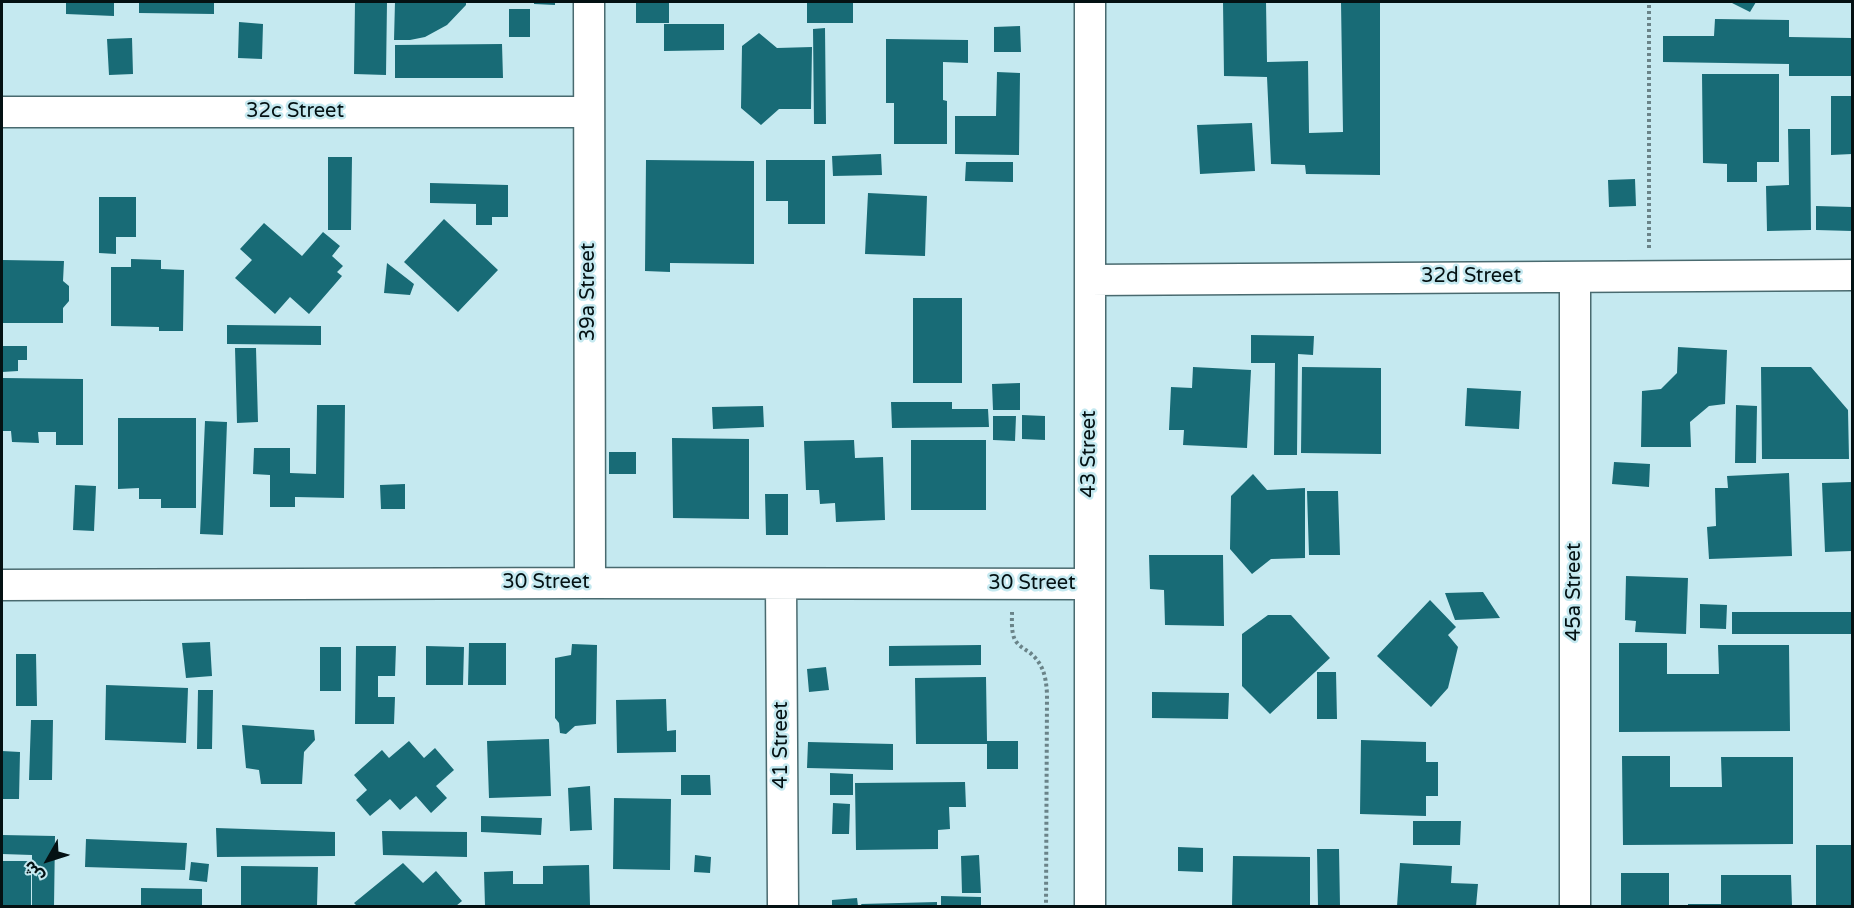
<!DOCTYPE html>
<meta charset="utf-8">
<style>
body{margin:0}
#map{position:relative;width:1854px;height:908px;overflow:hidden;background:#c5e9f0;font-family:"Varela Round","Noto Sans Arabic",sans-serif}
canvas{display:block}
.frame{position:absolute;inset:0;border:3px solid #041113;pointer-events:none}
.north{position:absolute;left:18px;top:830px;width:60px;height:60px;-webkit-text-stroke:4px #c5e9f0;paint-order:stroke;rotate:231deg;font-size:16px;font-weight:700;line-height:24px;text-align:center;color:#041113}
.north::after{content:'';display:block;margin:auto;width:21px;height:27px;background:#041113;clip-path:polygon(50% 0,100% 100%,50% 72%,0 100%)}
</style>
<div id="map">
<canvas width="1854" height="908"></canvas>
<div class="frame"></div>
<div class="north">ش</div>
</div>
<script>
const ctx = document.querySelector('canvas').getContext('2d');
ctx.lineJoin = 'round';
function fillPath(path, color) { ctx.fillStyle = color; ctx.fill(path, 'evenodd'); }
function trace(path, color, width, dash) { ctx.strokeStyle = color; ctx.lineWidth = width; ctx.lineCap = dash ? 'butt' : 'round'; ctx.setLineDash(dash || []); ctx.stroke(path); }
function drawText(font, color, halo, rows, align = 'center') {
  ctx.font = font + ' "Varela Round",sans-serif'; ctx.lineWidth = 5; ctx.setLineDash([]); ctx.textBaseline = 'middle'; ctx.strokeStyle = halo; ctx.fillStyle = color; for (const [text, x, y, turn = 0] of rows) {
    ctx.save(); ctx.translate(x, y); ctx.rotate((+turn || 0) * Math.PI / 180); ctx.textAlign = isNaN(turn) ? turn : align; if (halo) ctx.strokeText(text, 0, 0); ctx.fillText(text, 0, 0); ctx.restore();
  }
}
const building = new Path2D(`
 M 66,2 L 114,2 L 114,16 L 66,14 Z
 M 139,2 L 214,2 L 214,14 L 139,13 Z
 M 355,2 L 387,2 L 386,75 L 354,74 Z
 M 395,2 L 466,2 L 466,5 L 447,25 L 425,37 L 410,40 L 394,40 Z
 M 534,2 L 555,2 L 555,5 L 534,4 Z
 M 636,2 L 669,2 L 669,23 L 636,23 Z
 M 807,2 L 853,2 L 853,23 L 807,23 Z
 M 1223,2 L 1266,2 L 1267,62 L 1308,61 L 1309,133 L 1343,132 L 1341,2 L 1380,2 L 1380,175 L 1306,174 L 1305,165 L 1271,164 L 1267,77 L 1224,76 Z
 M 1732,2 L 1756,2 L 1750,12 L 1732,3 Z
 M 509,9 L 530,9 L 530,37 L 509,37 Z
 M 1715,19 L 1789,20 L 1789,37 L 1852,38 L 1852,76 L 1789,76 L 1789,64 L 1663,62 L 1663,36 L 1714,36 Z
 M 239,22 L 263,24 L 262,59 L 238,58 Z
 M 664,24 L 724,24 L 724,50 L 664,51 Z
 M 1020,26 L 1021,52 L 994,52 L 994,27 Z
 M 825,28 L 826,124 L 814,124 L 813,29 Z
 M 759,33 L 777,48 L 812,47 L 811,109 L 779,109 L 761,125 L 741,108 L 742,46 Z
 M 132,38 L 133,74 L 109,75 L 107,39 Z
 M 886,39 L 968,40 L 968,63 L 943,62 L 943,100 L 947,101 L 947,144 L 894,144 L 894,103 L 886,103 Z
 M 502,44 L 503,78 L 395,78 L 395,45 Z
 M 997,72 L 1020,73 L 1019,155 L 955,154 L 955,116 L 996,116 Z
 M 1702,74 L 1779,74 L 1779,162 L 1757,162 L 1757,182 L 1727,182 L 1727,164 L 1703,163 Z
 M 1831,96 L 1852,96 L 1852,154 L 1831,155 Z
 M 1252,123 L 1255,171 L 1200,174 L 1197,125 Z
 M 1788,129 L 1810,129 L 1811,230 L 1767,231 L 1766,186 L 1789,185 Z
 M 881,154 L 882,175 L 833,176 L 832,156 Z
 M 328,157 L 352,157 L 351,230 L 328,230 Z
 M 646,160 L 754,161 L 754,264 L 670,263 L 670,272 L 645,271 Z
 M 766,160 L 825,160 L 825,224 L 788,224 L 788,201 L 766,201 Z
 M 966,162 L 1013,162 L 1013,182 L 965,181 Z
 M 1635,179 L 1636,206 L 1609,207 L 1608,180 Z
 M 430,183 L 508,185 L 508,217 L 492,217 L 492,225 L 476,225 L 476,204 L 430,203 Z
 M 868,193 L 927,196 L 925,256 L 865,254 Z
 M 99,197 L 136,197 L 136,237 L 116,237 L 116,254 L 99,253 Z
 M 1816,206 L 1852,207 L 1852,231 L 1816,230 Z
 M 444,219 L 498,270 L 458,312 L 404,262 Z
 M 264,223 L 302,256 L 323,232 L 340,246 L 332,256 L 343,266 L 337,272 L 342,276 L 309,314 L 290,297 L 275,314 L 235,278 L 252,260 L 240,249 Z
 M 131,259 L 161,260 L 161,269 L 184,270 L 183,331 L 159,331 L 159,327 L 111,326 L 111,267 L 131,267 Z
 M 2,260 L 64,261 L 63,281 L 69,286 L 69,301 L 63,308 L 63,323 L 2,323 Z
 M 387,263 L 414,284 L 410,295 L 384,293 Z
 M 913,298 L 962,298 L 962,383 L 913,383 Z
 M 227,325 L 321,326 L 321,345 L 227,344 Z
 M 1251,335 L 1314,336 L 1313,355 L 1298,354 L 1297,455 L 1274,455 L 1275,363 L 1251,363 Z
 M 2,346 L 27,346 L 27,360 L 18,360 L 18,371 L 2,372 Z
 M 1678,347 L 1727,350 L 1725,404 L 1709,406 L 1690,422 L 1691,447 L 1641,447 L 1642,391 L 1661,389 L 1677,373 Z
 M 235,348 L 256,348 L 258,422 L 237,423 Z
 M 1193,367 L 1251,370 L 1247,448 L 1183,445 L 1184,430 L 1169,430 L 1171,387 L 1192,388 Z
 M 1302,367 L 1381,368 L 1381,454 L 1301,453 Z
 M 1761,367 L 1811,367 L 1848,410 L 1849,459 L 1762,459 Z
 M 2,378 L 83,379 L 83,445 L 56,445 L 56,432 L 38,432 L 39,443 L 12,442 L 11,431 L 2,431 Z
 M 1020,383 L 1020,410 L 993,410 L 992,384 Z
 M 1467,388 L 1521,391 L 1519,429 L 1465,426 Z
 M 891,402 L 952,402 L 952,409 L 988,409 L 989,427 L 892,428 Z
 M 317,405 L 345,405 L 344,498 L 295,497 L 295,507 L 270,507 L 270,475 L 253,474 L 254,448 L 290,448 L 290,473 L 316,474 Z
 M 1736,405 L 1757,406 L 1756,463 L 1735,463 Z
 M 763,406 L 764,427 L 713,429 L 712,407 Z
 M 1022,415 L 1045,416 L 1045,440 L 1022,439 Z
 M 993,416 L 1016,416 L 1015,441 L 993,440 Z
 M 118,418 L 196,418 L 196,508 L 161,508 L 161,499 L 139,499 L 139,488 L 118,489 Z
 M 205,421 L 227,422 L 223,535 L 200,534 Z
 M 672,438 L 749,439 L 749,519 L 673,518 Z
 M 854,440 L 855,458 L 883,457 L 885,520 L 836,522 L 835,503 L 820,504 L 819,490 L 806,490 L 804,441 Z
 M 911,440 L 986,440 L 986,510 L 911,510 Z
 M 609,452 L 636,452 L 636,474 L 609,474 Z
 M 1614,462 L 1650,464 L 1649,487 L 1612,484 Z
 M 1789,473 L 1792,556 L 1709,559 L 1707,527 L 1716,526 L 1715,488 L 1728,488 L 1727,476 Z
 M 1253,474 L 1267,490 L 1305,488 L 1305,558 L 1271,559 L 1252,574 L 1230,549 L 1231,496 Z
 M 1852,482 L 1852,551 L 1825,552 L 1822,483 Z
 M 405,484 L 405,509 L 381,509 L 380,485 Z
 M 75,485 L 96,486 L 94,531 L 73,530 Z
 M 1307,491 L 1338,491 L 1340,555 L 1309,555 Z
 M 765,494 L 788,494 L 788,535 L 766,535 Z
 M 1149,555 L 1223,555 L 1224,626 L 1165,625 L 1164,590 L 1150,589 Z
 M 1626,576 L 1688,578 L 1686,634 L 1635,632 L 1636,621 L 1625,620 Z
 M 1483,592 L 1500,618 L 1455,620 L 1445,593 Z
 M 1430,600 L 1456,627 L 1448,635 L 1458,647 L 1448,688 L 1431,707 L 1377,656 Z
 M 1700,604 L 1727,605 L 1726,629 L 1700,628 Z
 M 1732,612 L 1852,612 L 1852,634 L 1732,634 Z
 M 1268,615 L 1291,615 L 1330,658 L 1270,714 L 1242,686 L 1242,634 Z
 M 210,642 L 212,676 L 186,678 L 182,643 Z
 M 469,643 L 506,643 L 506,685 L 468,685 Z
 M 1619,643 L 1667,643 L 1667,674 L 1719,674 L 1718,645 L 1789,645 L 1790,731 L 1619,732 Z
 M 572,644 L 597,645 L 596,724 L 575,726 L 566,734 L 560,733 L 559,723 L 555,718 L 555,658 L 571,655 Z
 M 981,645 L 981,665 L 889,666 L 889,646 Z
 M 356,646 L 396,646 L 395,676 L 378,676 L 378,697 L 395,697 L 394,724 L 355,724 Z
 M 426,646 L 464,647 L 463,685 L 426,685 Z
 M 320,647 L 341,647 L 341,691 L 320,691 Z
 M 16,654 L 36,654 L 37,706 L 16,706 Z
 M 826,667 L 829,690 L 809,692 L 807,669 Z
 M 1317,672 L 1336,672 L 1337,719 L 1317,719 Z
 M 986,677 L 987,741 L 1018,741 L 1018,769 L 987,769 L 987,744 L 916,744 L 915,678 Z
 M 106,685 L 188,688 L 186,743 L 105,740 Z
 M 198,690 L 213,690 L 212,749 L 197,749 Z
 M 1152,692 L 1229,693 L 1228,719 L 1152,718 Z
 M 666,699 L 667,731 L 676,730 L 676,752 L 617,753 L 616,700 Z
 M 31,720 L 53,720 L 52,780 L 29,780 Z
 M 242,725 L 314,730 L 315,740 L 304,752 L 302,784 L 261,784 L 259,770 L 246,768 Z
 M 549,739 L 551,796 L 489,798 L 487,741 Z
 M 1361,740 L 1426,742 L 1426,762 L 1438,762 L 1438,796 L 1426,796 L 1426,816 L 1360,814 Z
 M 409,741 L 424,758 L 435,748 L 454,770 L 436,786 L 447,798 L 431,813 L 416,796 L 400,810 L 390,799 L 370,816 L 356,800 L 367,790 L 354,775 L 382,750 L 389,758 Z
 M 808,742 L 893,744 L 893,770 L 807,768 Z
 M 2,751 L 20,752 L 19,799 L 2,799 Z
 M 1622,756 L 1670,756 L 1670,787 L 1722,787 L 1721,757 L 1793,757 L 1793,844 L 1623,845 Z
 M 830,773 L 853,774 L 853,795 L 830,795 Z
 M 681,775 L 710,775 L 711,795 L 681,795 Z
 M 965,782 L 966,807 L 949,807 L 950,829 L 938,830 L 938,849 L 856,850 L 855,783 Z
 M 590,786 L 592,830 L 570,831 L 568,788 Z
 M 614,798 L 671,799 L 670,870 L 613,869 Z
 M 833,803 L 850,804 L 849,834 L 832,834 Z
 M 481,816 L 542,818 L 541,835 L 481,832 Z
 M 1413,821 L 1461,821 L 1460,845 L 1413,845 Z
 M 216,828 L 335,832 L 335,856 L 217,857 Z
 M 382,831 L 467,832 L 467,857 L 383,855 Z
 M 2,835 L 55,836 L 54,906 L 32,906 L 32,855 L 2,854 Z
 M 86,839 L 187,843 L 185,870 L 85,867 Z
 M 1816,845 L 1852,845 L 1852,906 L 1816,906 Z
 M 1178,847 L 1203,848 L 1203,872 L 1178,871 Z
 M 1317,849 L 1339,849 L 1340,906 L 1318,906 Z
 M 695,855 L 711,857 L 710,873 L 694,872 Z
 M 979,855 L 981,893 L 962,893 L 961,856 Z
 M 1233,856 L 1310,857 L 1310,906 L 1232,906 Z
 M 2,861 L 31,861 L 31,906 L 2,906 Z
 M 191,862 L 209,864 L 207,882 L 189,880 Z
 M 403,863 L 423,883 L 436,871 L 462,901 L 456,906 L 357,906 L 354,903 Z
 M 1400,863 L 1452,866 L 1451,883 L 1478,884 L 1476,906 L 1397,906 Z
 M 589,865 L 590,905 L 580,905 L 580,906 L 485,906 L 484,872 L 513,871 L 513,884 L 543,884 L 543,866 Z
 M 241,866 L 318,867 L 317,906 L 241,906 Z
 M 1621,873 L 1669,873 L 1669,906 L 1621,906 Z
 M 1721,875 L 1791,875 L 1792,906 L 1688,906 L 1688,904 L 1721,904 Z
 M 141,888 L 202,889 L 202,906 L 141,906 Z
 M 941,896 L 981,897 L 981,906 L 941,906 Z
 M 857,898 L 858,906 L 832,906 L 832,900 Z
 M 937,902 L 937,906 L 862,906 L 861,904 Z`);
const path = new Path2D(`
 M 1649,248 L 1649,2
 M 1012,612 C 1012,620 1011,632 1015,640 C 1018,645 1024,649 1029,652 C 1043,663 1046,676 1047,694 L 1046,906`);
const street = new Path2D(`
 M 589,2 L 590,583
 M 1090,2 L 1090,906
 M 2,112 L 589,112
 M 1090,280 L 1852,275
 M 781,584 L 783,906
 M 2,585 L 590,583 L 1090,584
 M 1575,906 L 1575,277`);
const streetNames = [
 ["32c Street",295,112],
 ["32d Street",1471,277],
 ["39a Street",589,292,-90],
 ["43 Street",1090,454,-90],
 ["30 Street",546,583],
 ["30 Street",1032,584],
 ["45a Street",1575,592,-90],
 ["41 Street",782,745,-90]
];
fillPath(building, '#186b76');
trace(street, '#496a6f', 33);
trace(path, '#6a8388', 4, [3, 3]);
trace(street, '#fff', 30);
drawText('20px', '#041113', '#c5e9f0', streetNames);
</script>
